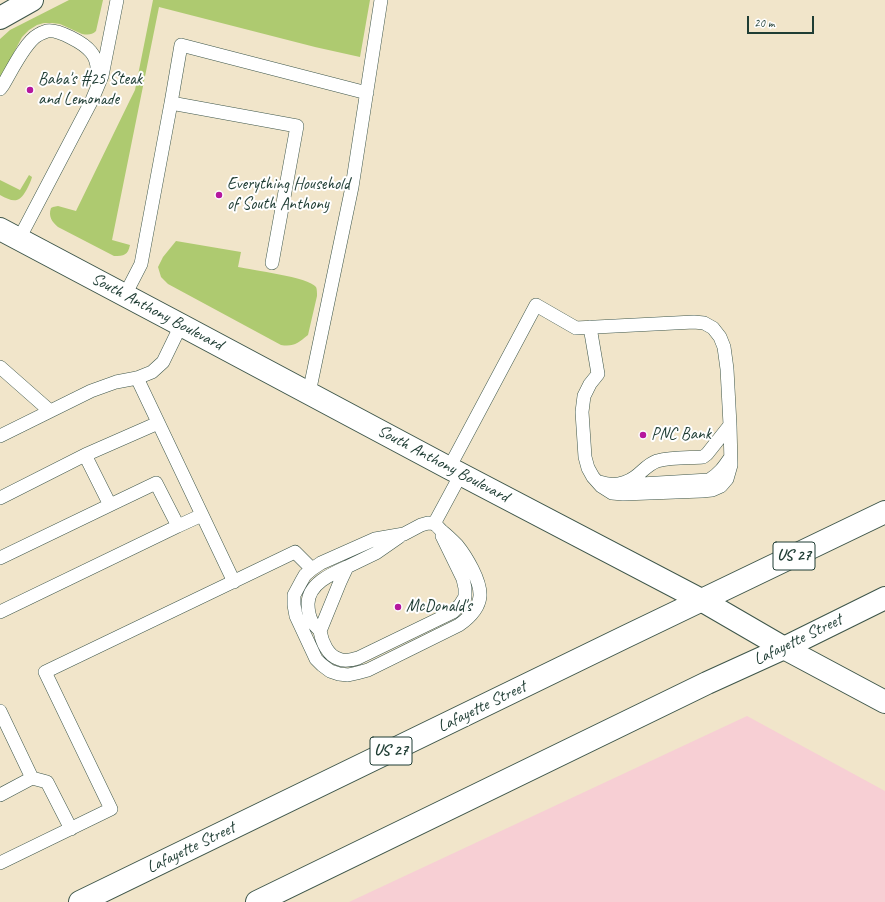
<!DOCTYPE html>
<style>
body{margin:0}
#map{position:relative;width:885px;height:902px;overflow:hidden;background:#f1e5ca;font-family:Caveat,sans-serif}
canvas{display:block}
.scale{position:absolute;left:747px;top:16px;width:67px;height:18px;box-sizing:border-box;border:2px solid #1f3d34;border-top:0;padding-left:5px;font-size:12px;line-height:14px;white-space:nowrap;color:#1f3d34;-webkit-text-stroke:3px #fff;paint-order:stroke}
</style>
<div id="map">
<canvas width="885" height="902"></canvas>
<div class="scale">20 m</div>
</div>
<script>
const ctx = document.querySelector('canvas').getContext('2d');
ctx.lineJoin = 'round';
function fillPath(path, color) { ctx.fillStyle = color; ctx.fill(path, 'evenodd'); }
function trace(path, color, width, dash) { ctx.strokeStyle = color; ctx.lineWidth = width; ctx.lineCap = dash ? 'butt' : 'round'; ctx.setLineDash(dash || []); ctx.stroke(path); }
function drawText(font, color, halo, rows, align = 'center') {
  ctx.font = font + ' Caveat,sans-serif'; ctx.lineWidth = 4; ctx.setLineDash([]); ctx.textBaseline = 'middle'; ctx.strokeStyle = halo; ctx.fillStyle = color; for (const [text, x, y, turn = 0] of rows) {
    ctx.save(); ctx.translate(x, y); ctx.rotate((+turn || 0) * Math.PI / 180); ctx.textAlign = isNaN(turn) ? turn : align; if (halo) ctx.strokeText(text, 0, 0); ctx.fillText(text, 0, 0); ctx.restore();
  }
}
const built = new Path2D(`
 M 747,716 L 885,791 L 885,902 L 349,902 Z`);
const green = new Path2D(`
 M 69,0 L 103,0 L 96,31 C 92,35 88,35 82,34 L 60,24 L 52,23 L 44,23 L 37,25 L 29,30 L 22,37 L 0,79 L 0,39 L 10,30 Z
 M 153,0 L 370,0 L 360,57 L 315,47 L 159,7 L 112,240 L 130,245 C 128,255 124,256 114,256 L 58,227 C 52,222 48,216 51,208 L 53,207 L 58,206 L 76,211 L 130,100 L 135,90 Z
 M 29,175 L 32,177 C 31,181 29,185 27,189 C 19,204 13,202 0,195 L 0,180 L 20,190 Z
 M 176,241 L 241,252 L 238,267 C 251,270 309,277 316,287 C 317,289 317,293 317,296 L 308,335 C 298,343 294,347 281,345 L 168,284 L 161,277 L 158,267 L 163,257 Z`);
const service = new Path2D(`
 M 0,89 L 3,85 C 11,72 25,42 38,35 C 41,33 44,32 47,31 C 58,29 84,43 91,52 C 97,59 98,69 96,78
 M 171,103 L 181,45 L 367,93
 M 19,239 L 92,100 L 102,76 L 117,0
 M 125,295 L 141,264 L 171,103 L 297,126 L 272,263
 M 0,367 L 50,411
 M 137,378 L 234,582
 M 309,393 L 352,187 L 381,0
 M 0,436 L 91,391 L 116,382 L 137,378 L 152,372 L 163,362 L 181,325
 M 85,455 L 158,423
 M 449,468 L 536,305 L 576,328 L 694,322 L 704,323 L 713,328 L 720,337 L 724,347 L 727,369 L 730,425 L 731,465 L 727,479 L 721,486 L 712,490 L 702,491 L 623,494 L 612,493 L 601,486 L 593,477 L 588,468 L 585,457 L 582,412 L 584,396 L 590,384 L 598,374 L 590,327
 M 599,482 C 611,486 624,485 635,477 C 642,472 648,464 657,461 C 672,457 688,458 703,457 L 707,454 L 730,425
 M 624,485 L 709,480 C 719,474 724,467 730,458
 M 0,498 L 85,455 L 110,505 L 0,558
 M 428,523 C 430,523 432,523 434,524 C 437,525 440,530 443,532 C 448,536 453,541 457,545 C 466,556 481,581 480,596 C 479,609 469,618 459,625 L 368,670 L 357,673 L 348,675 L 339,674 L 330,671 L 322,665 L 316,659 L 296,616 L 294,605 L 294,595 L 301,582 L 305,575 L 312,569 L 321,563 L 375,539 L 404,534 L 421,525 Z
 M 434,524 L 461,474
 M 178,526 L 202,515
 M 399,537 L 376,553 L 347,567 L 340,582 L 320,631 C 322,642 328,656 339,659 C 345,662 352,660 358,658 L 453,612 L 460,605 L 465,597 L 465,588 L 463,579 L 442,536
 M 0,612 L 178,526 L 156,483 L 110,505
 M 320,631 C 318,628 314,625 312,622 C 309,616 308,610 308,604 C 308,584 331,574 347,567
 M 0,711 L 32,778 L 0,795
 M 32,778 L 47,782 L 71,829
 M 0,863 L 111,809 L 45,672 L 295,552 L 312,569`);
const minor = new Path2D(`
 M 0,18 L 32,0
 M 784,648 L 885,702`);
const primary = new Path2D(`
 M 0,229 L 181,325 L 449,468 L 703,601 L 784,648`);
const trunk = new Path2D(`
 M 80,902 L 625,637 L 885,512
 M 257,902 L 707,683 L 784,648 L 885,598`);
const markers = [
 [30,90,4,"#b5179e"],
 [219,195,4,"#b5179e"],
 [643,435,4,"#b5179e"],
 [398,607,4,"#b5179e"]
];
const shields = [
 [794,556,42],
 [391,751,42]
];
const shieldNames = [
 ["US 27",794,556],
 ["US 27",391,751]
];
const poiNames = [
 ["Baba's #25 Steak",38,80],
 ["and Lemonade",38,100],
 ["Everything Household",227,185],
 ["of South Anthony",227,205],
 ["PNC Bank",651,435],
 ["McDonald's",406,607]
];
const streetNames = [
 ["South Anthony Boulevard",157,312,28],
 ["South Anthony Boulevard",443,464,28],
 ["Lafayette Street",798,640,-26],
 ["Lafayette Street",482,707,-26],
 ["Lafayette Street",191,848,-26]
];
fillPath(built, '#f7cfd4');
fillPath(green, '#aeca70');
trace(service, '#3e564a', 14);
trace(minor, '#3e564a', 24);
trace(primary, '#3e564a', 24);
trace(trunk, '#3e564a', 24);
trace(service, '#fff', 13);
trace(minor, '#fff', 22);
trace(primary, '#fff', 22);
trace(trunk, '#fff', 22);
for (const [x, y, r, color] of markers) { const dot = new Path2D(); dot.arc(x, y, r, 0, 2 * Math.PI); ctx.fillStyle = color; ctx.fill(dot); trace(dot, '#fff', 1.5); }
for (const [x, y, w] of shields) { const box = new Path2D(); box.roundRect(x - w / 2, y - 14, w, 28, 3); ctx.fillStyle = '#fff'; ctx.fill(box); trace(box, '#1f3d34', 1); }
drawText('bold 16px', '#1f3d34', null, shieldNames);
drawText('17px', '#1f3d34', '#fff', poiNames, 'left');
drawText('17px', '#1f3d34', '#fff', streetNames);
</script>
